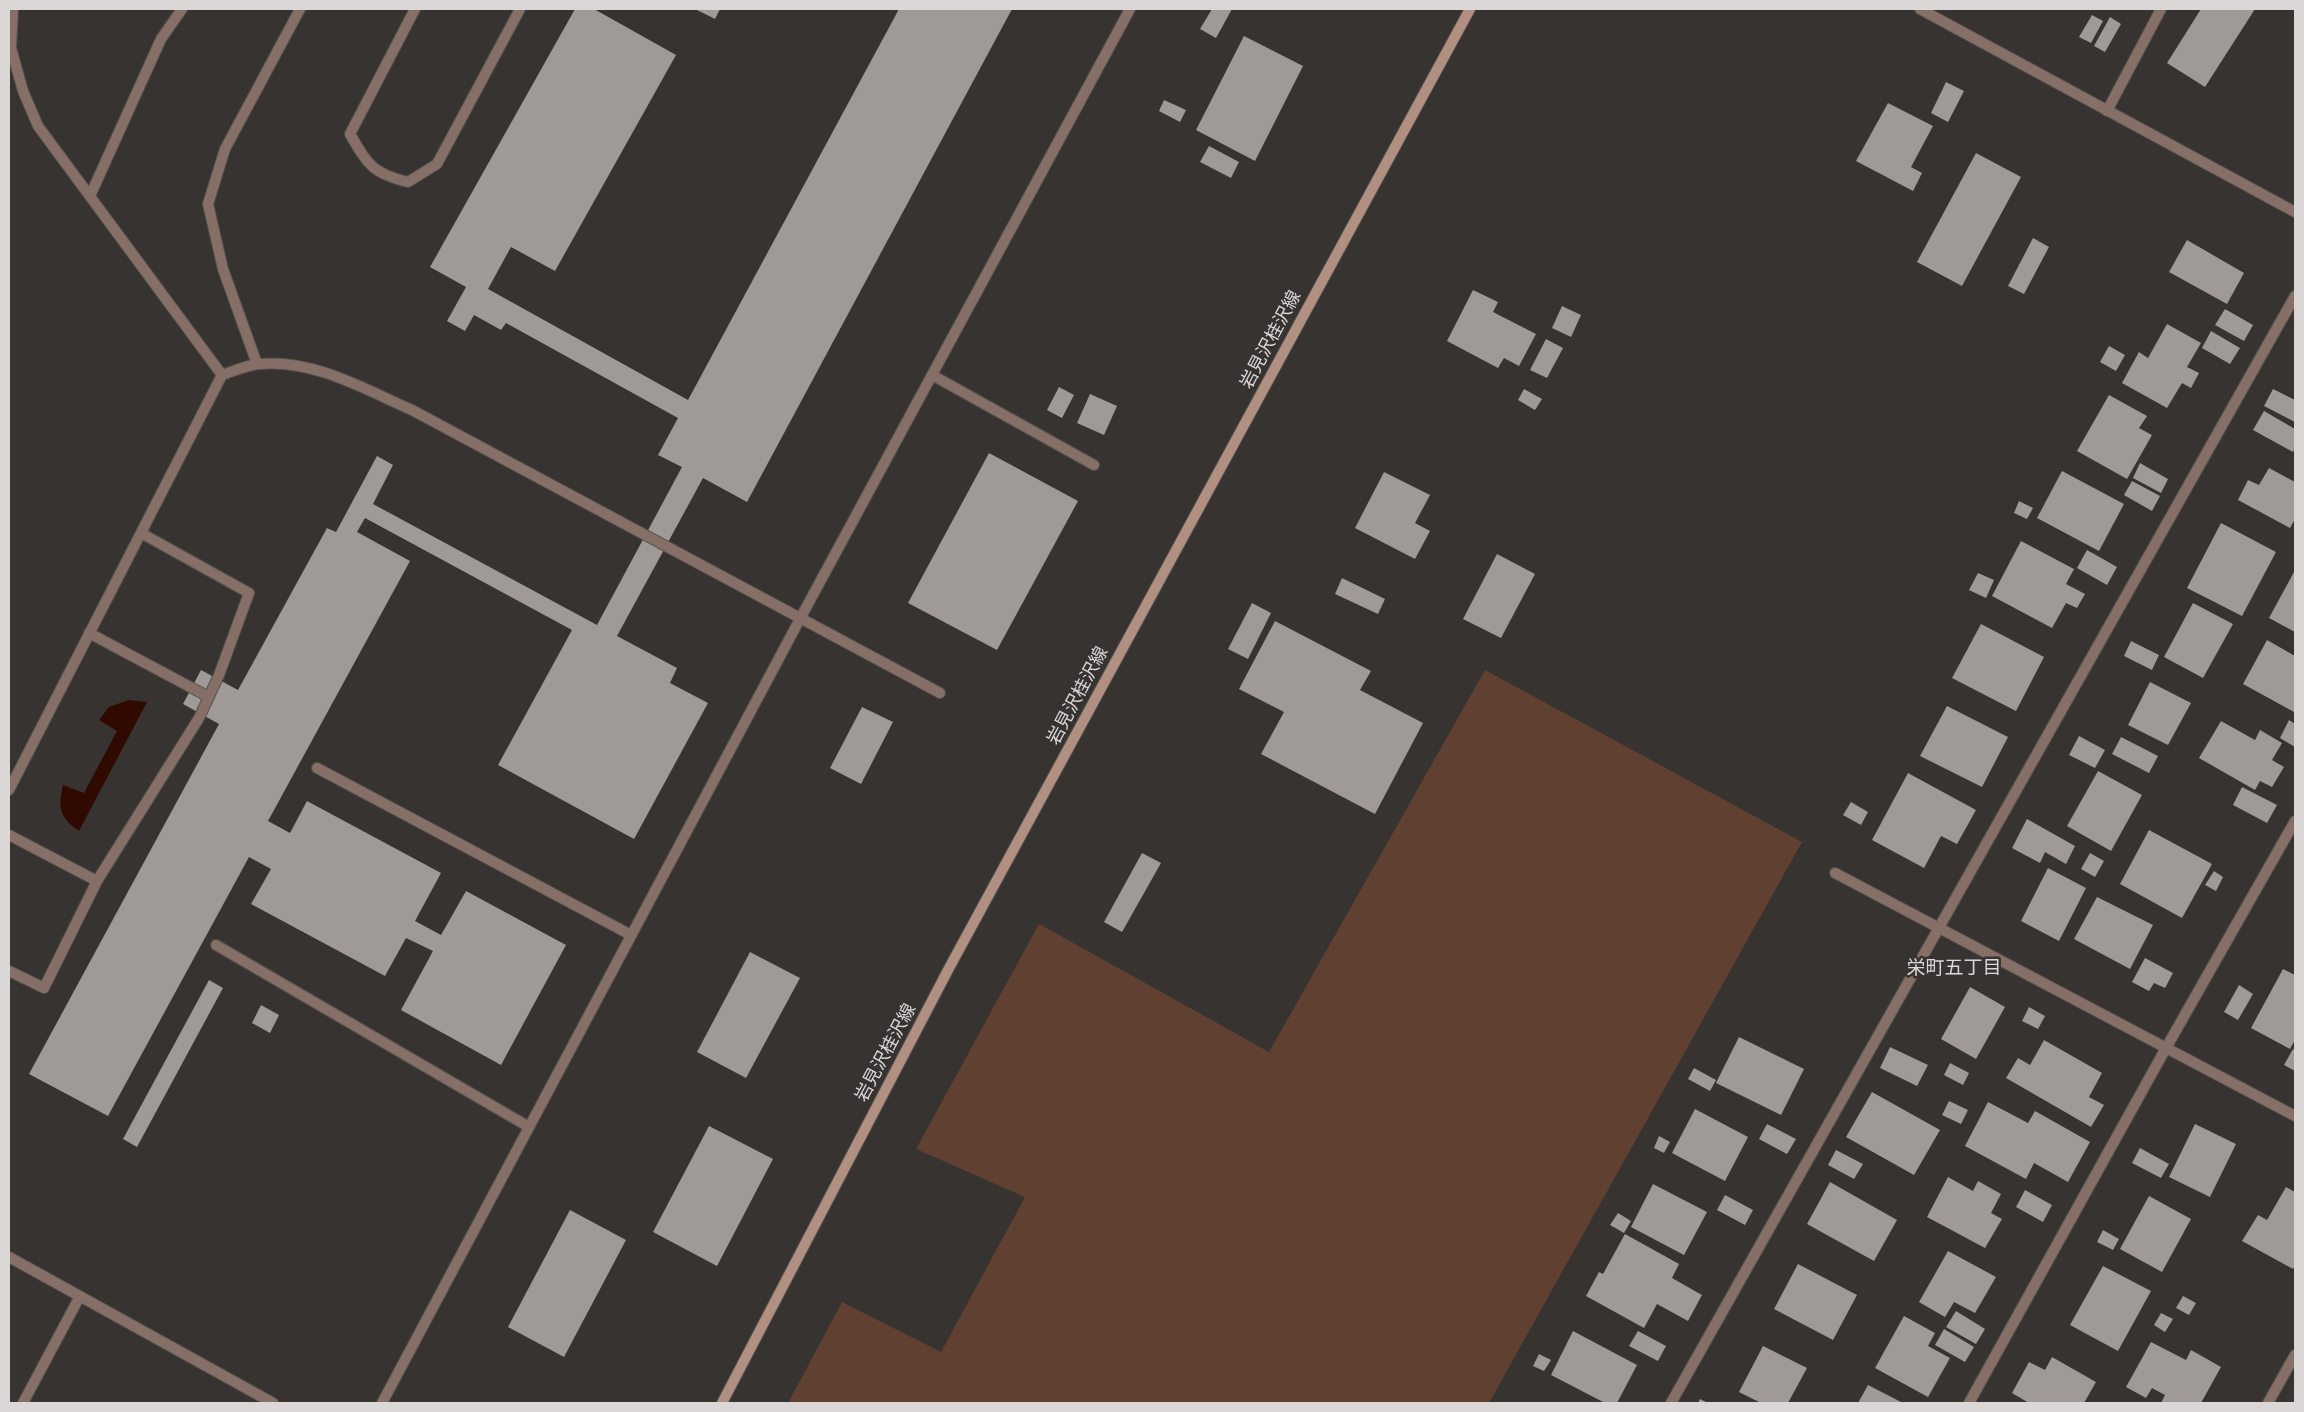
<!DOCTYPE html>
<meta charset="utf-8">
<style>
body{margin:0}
#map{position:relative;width:2304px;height:1412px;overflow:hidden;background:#373331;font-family:"Noto Sans",sans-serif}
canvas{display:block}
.frame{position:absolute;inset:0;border:10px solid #dad7d6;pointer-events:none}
</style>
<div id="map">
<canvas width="2304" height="1412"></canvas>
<div class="frame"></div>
</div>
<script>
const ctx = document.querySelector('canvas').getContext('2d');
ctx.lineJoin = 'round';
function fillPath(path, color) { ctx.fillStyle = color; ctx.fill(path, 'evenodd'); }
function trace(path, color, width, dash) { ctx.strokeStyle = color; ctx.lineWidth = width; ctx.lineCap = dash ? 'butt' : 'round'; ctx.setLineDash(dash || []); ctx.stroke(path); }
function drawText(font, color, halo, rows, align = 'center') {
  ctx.font = font + ' "Noto Sans","Noto Sans JP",sans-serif'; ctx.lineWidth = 5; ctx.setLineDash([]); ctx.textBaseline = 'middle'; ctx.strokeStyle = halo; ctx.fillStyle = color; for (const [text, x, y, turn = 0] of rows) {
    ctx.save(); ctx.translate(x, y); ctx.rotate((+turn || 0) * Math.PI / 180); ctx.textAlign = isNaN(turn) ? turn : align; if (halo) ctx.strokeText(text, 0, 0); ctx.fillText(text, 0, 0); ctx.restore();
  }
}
const green = new Path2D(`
 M 1485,670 L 1802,842 L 1489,1403 L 788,1403 L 842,1302 L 941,1352 L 1025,1197 L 916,1149 L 1039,924 L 1269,1052 Z`);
const water = new Path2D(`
 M 129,700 L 147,702 L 79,831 C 59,818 58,806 63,785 L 84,793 L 117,731 L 99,720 L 109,707 Z`);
const building = new Path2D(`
 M 575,9 L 594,9 L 676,55 L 555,271 L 511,247 L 488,289 L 688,400 L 899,9 L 1012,9 L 747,502 L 703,478 L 617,636 L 677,668 L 670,683 L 708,703 L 634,839 L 498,765 L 572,630 L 365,518 L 357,532 L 410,561 L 268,821 L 290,833 L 307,801 L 441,873 L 415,921 L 441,935 L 466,891 L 566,945 L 501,1065 L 401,1010 L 433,951 L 406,938 L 385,976 L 251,904 L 271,869 L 249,857 L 108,1116 L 29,1074 L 219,724 L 183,704 L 201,670 L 238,690 L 327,528 L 336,532 L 377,456 L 393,465 L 373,504 L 597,625 L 682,467 L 658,455 L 678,418 L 506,323 L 501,330 L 474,315 L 465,331 L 447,321 L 466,287 L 430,267 Z
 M 695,9 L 720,9 L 715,19 Z
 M 1212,9 L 1232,9 L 1216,38 L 1200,29 Z
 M 2201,9 L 2255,9 L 2205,87 L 2167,63 Z
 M 2092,15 L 2103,21 L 2091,43 L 2079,37 Z
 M 2110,17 L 2121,24 L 2105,52 L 2094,46 Z
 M 1244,36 L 1303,66 L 1255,161 L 1196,130 Z
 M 1946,82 L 1964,91 L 1948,122 L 1931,113 Z
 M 1164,100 L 1186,110 L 1180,122 L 1159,111 Z
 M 1888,103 L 1933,126 L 1911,167 L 1922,173 L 1913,191 L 1856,161 Z
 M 1209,146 L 1239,162 L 1231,178 L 1200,162 Z
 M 1976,153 L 2021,177 L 1962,286 L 1917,262 Z
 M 2033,238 L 2049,247 L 2024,294 L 2008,286 Z
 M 2187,240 L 2244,273 L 2227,304 L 2169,272 Z
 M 1473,290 L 1498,302 L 1493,312 L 1536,334 L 1519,366 L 1504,358 L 1498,368 L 1447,341 Z
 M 1562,306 L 1581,315 L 1571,337 L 1552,328 Z
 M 2225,309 L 2253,325 L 2244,341 L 2215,325 Z
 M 2167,324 L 2201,343 L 2187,367 L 2199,373 L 2191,388 L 2182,383 L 2167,408 L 2122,383 L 2139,352 L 2148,358 Z
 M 2211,331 L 2240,348 L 2230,364 L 2202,348 Z
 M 1546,339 L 1563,348 L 1547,378 L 1530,370 Z
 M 2109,346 L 2125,355 L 2116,371 L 2100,362 Z
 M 1059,387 L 1074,395 L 1062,418 L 1047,410 Z
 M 1524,389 L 1542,399 L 1535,410 L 1518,400 Z
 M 2273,389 L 2295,400 L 2295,422 L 2264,406 Z
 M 1090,394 L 1117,406 L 1104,435 L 1077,423 Z
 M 2109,395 L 2147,416 L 2139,428 L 2152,435 L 2127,479 L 2077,451 Z
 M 2264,411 L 2295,429 L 2295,447 L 2293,452 L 2253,430 Z
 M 989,453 L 1078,501 L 997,650 L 908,603 Z
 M 2140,463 L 2168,479 L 2161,493 L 2133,478 Z
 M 2269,468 L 2295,482 L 2295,519 L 2290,528 L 2238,500 L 2248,480 L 2259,485 Z
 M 2062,471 L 2124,504 L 2099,551 L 2037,518 Z
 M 1384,472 L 1430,495 L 1415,523 L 1430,531 L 1415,559 L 1355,528 Z
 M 2132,481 L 2160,496 L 2152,511 L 2124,495 Z
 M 2019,501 L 2033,508 L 2027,519 L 2014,513 Z
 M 2221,523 L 2276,552 L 2242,616 L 2187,588 Z
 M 2021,541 L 2074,569 L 2066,584 L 2085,594 L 2077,608 L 2066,603 L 2052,628 L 1992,596 Z
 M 2087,550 L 2117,567 L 2107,585 L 2077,568 Z
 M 1497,554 L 1535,574 L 1501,638 L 1463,619 Z
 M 2294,572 L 2295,573 L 2295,632 L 2269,618 Z
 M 1978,573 L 1994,580 L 1986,598 L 1969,590 Z
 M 1342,578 L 1385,599 L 1378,614 L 1335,594 Z
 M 1252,603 L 1271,613 L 1248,659 L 1228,649 Z
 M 2193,603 L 2233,624 L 2203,678 L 2164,657 Z
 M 1275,621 L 1371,671 L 1360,690 L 1423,723 L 1375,814 L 1261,754 L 1284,712 L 1239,689 Z
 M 1981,624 L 2044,657 L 2016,711 L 1952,678 Z
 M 2267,640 L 2295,656 L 2294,712 L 2243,684 Z
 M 2131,641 L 2159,655 L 2152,670 L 2124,656 Z
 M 2150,682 L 2191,703 L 2168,745 L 2128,725 Z
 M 1947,706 L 2008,737 L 1982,787 L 1920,756 Z
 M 862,707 L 893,722 L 861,784 L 830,768 Z
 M 2289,720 L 2295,724 L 2295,747 L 2280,738 Z
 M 2221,721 L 2255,740 L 2260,730 L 2282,743 L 2272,760 L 2284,767 L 2272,787 L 2260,781 L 2255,790 L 2199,758 Z
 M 2079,736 L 2105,750 L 2095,768 L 2069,755 Z
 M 2121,737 L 2158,756 L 2149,773 L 2112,754 Z
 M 2098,771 L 2142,795 L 2111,851 L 2067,826 Z
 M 1908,773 L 1976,810 L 1957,844 L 1941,836 L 1924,868 L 1872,840 Z
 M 2242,787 L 2277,805 L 2267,823 L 2233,805 Z
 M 1851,802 L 1868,812 L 1861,825 L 1843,815 Z
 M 2027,819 L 2075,846 L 2066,864 L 2045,852 L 2040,863 L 2012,848 Z
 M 2149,830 L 2212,864 L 2182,918 L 2120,884 Z
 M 1142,853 L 1161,863 L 1122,932 L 1104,922 Z
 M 2090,853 L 2104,861 L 2095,877 L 2081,869 Z
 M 2048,868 L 2086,888 L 2059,941 L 2021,921 Z
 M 2214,871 L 2223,877 L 2216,891 L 2205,885 Z
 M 2097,897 L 2153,925 L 2130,969 L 2074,939 Z
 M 750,952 L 800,978 L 746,1078 L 697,1052 Z
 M 2145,958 L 2173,973 L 2165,988 L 2154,983 L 2149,991 L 2132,982 Z
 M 2283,969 L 2295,975 L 2295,1040 L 2290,1049 L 2251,1028 Z
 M 209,980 L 223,988 L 137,1147 L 123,1139 Z
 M 2239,985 L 2253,994 L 2238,1020 L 2224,1012 Z
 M 1970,987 L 2005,1007 L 1976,1059 L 1941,1039 Z
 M 261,1005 L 279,1015 L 270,1033 L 252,1023 Z
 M 2029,1007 L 2045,1016 L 2038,1029 L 2022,1021 Z
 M 1739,1037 L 1804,1069 L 1781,1115 L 1716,1083 Z
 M 2044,1040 L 2102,1073 L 2089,1097 L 2104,1105 L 2091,1127 L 2006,1078 L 2018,1058 L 2030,1065 Z
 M 1890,1047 L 1928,1065 L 1917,1086 L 1880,1068 Z
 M 2293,1049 L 2295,1050 L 2295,1071 L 2284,1065 Z
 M 1950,1063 L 1969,1073 L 1963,1085 L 1944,1075 Z
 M 1694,1068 L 1716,1080 L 1710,1091 L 1688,1079 Z
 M 1872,1092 L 1940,1130 L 1914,1175 L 1846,1137 Z
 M 1949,1101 L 1968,1110 L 1961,1124 L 1942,1115 Z
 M 1988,1102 L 2028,1123 L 2035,1111 L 2090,1142 L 2068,1182 L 2034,1163 L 2026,1179 L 1965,1146 Z
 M 1695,1109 L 1748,1137 L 1725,1181 L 1672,1153 Z
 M 1767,1124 L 1796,1139 L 1787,1154 L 1759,1139 Z
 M 2195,1124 L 2236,1144 L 2210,1197 L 2169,1177 Z
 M 709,1126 L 773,1159 L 717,1266 L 653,1232 Z
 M 1659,1136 L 1670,1142 L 1664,1153 L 1654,1148 Z
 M 2140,1148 L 2169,1164 L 2161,1178 L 2132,1163 Z
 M 1836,1150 L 1863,1164 L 1854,1179 L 1828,1165 Z
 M 1948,1177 L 1973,1191 L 1978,1181 L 2001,1194 L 1991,1213 L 2002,1219 L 1985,1248 L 1927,1217 Z
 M 1830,1182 L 1897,1220 L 1874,1261 L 1807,1224 Z
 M 1653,1184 L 1707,1212 L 1684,1255 L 1631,1227 Z
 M 2286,1187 L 2295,1192 L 2295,1265 L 2293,1269 L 2242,1241 L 2258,1215 L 2267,1220 Z
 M 2025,1190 L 2052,1205 L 2043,1222 L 2016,1207 Z
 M 1725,1195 L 1753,1210 L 1745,1225 L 1717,1210 Z
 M 2149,1196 L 2191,1219 L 2162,1272 L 2120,1249 Z
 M 570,1210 L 626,1240 L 564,1357 L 508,1327 Z
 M 1618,1213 L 1631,1221 L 1624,1233 L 1610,1225 Z
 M 2103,1230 L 2119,1239 L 2113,1250 L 2097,1242 Z
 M 1625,1234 L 1679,1264 L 1672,1278 L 1702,1295 L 1688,1321 L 1657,1304 L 1644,1328 L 1586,1296 L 1599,1272 L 1603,1274 Z
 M 1948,1251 L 1996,1277 L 1975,1313 L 1954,1302 L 1945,1317 L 1919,1302 Z
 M 1798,1264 L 1857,1295 L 1833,1340 L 1774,1309 Z
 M 2103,1266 L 2151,1291 L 2118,1351 L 2070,1325 Z
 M 2183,1296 L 2196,1303 L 2189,1315 L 2176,1308 Z
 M 1956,1311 L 1985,1329 L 1976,1344 L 1946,1327 Z
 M 2161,1313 L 2173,1319 L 2165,1332 L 2154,1325 Z
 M 1904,1316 L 1935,1333 L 1928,1346 L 1950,1358 L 1928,1397 L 1875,1368 Z
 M 1944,1329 L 1974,1347 L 1965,1362 L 1935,1345 Z
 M 1573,1331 L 1637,1365 L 1617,1403 L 1605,1403 L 1551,1375 Z
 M 1638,1331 L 1666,1346 L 1658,1361 L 1629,1346 Z
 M 2151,1342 L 2186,1360 L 2191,1350 L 2221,1367 L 2201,1403 L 2161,1403 L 2165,1395 L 2152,1388 L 2146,1398 L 2126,1387 Z
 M 1763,1346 L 1807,1368 L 1788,1403 L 1761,1403 L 1739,1392 Z
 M 1539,1354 L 1551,1360 L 1544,1371 L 1533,1366 Z
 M 2052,1357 L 2096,1382 L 2084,1403 L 2029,1403 L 2012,1393 L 2029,1362 L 2045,1370 Z
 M 1868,1385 L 1903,1403 L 1858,1403 Z
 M 1700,1399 L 1708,1403 L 1698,1403 Z`);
const service = new Path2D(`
 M 13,9 L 11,48 L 23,91 L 38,126 L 222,375
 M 415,9 L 350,134 C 368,165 372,173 408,182 L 437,164 L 520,9
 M 90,196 L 161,39 L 182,9
 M 257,364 L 223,269 L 208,204 L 225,149 L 300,9
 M 932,375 L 1094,465
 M 89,633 L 209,697
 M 317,768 L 631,935
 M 9,790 L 222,375 C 234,371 247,365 259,364 C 314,359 364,389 412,410 L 940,693
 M 9,835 L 97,881
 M 216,945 L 529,1127
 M 9,971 L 44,988 L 97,881 L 199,718 L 219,675 L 249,593 L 141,533
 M 9,1257 L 273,1403
 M 23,1403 L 80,1296
 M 382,1403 L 801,617 L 1130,9`);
const minor = new Path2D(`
 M 2107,111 L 2161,9
 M 1835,873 L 2295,1116
 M 1671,1403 L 2295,296
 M 1969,1403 L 2166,1048 L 2295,821
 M 2268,1403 L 2295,1355`);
const tertiary = new Path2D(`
 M 1920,9 L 2295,212`);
const secondary = new Path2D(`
 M 722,1403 L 948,970 L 1470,9`);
const streetNames = [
 ["岩見沢桂沢線",1271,340,-62],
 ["岩見沢桂沢線",1078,696,-62],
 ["岩見沢桂沢線",886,1053,-62]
];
const neighbourhoodNames = [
 ["栄町五丁目",1954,969]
];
fillPath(green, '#604031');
fillPath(water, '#300900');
fillPath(building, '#9f9a98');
trace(service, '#54514f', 12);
trace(minor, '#54514f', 12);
trace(tertiary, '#54514f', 12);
trace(secondary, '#54514f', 12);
trace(service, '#856f66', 10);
trace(minor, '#856f66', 10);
trace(tertiary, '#856f66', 10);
trace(secondary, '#b29081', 10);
drawText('18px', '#dad7d6', '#373331', streetNames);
drawText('19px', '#dad7d6', '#373331', neighbourhoodNames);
</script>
